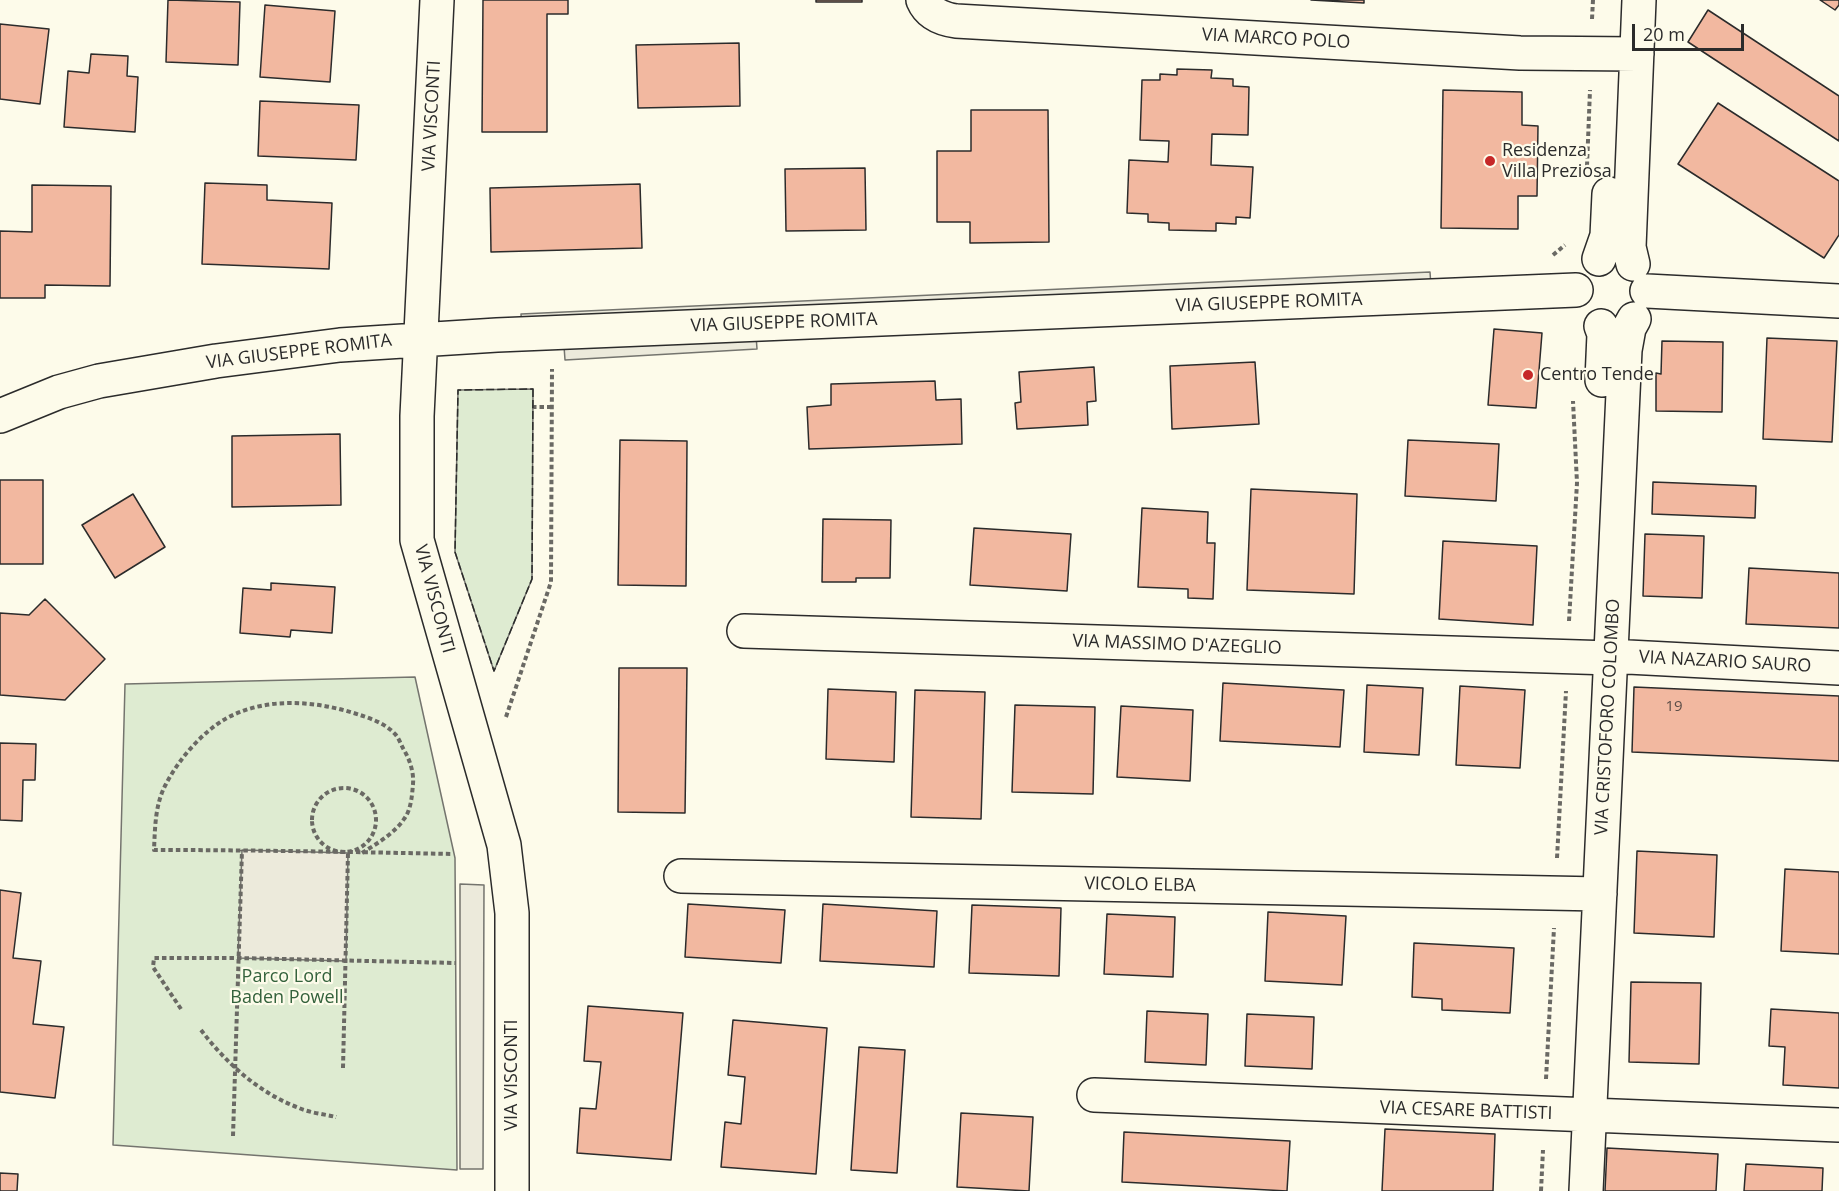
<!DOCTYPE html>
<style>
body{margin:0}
#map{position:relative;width:1839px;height:1191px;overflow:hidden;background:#fdfbea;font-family:"Open Sans",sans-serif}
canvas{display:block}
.scale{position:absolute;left:1632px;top:24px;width:112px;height:27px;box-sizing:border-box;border:3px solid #2b2b2b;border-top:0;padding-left:8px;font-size:18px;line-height:21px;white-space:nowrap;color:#2b2b2b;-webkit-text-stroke:4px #fdfbea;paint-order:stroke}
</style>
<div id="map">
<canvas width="1839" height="1191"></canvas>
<div class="scale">20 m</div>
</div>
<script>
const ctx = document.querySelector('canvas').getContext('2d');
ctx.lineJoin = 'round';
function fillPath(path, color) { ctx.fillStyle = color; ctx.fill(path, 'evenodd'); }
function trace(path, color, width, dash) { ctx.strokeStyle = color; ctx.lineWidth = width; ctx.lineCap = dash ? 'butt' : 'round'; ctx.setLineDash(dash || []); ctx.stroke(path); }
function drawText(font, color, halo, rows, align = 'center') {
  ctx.font = font + ' "Open Sans",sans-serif'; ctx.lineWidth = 4.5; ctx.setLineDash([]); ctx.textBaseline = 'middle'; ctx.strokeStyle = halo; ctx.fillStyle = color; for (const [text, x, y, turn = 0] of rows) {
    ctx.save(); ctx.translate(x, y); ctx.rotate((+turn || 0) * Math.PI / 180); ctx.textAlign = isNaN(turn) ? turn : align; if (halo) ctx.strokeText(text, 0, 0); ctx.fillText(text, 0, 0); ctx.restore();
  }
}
const green = new Path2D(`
 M 533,389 L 532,579 L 494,671 L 455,552 L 458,390 Z
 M 415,677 L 455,858 L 457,1170 L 113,1145 L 125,684 Z`);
const parking = new Path2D(`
 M 1430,272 L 1431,286 L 522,328 L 521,314 Z
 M 756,335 L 757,349 L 565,360 L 564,346 Z
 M 242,850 L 348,853 L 346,961 L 238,958 Z
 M 460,884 L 484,885 L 483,1169 L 460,1169 Z`);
const building = new Path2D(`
 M 168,0 L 240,2 L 238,65 L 166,62 Z
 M 483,0 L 568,0 L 568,14 L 547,14 L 547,132 L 482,132 Z
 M 816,0 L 862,0 L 862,2 L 816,2 Z
 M 1311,0 L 1364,0 L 1364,3 Z
 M 1820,0 L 1839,0 L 1839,5 L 1835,10 Z
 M 265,5 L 335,11 L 330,82 L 260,77 Z
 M 1708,10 L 1839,96 L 1839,141 L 1688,42 Z
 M 0,24 L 49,29 L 40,104 L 0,99 Z
 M 739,43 L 740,106 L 638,108 L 636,45 Z
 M 91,54 L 128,56 L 127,76 L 138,77 L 135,132 L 64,127 L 68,71 L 89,73 Z
 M 1177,69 L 1212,70 L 1211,78 L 1233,79 L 1233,86 L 1249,87 L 1248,135 L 1212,134 L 1211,165 L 1253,167 L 1250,218 L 1236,217 L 1236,224 L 1216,223 L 1216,231 L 1169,230 L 1169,223 L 1148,222 L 1148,214 L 1127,213 L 1129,160 L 1168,162 L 1169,141 L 1140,140 L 1142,80 L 1160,80 L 1160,74 L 1177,75 Z
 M 1443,90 L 1522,92 L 1522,125 L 1538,126 L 1537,196 L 1518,196 L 1518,229 L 1441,228 Z
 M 260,101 L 359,105 L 356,160 L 258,156 Z
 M 1718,103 L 1839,181 L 1839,235 L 1824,258 L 1678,164 Z
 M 971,110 L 1048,110 L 1049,242 L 970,243 L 970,222 L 937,222 L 937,151 L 971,151 Z
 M 865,168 L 866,230 L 786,231 L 785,169 Z
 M 205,183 L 267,185 L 267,200 L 332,203 L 329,269 L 202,264 Z
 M 640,184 L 642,248 L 491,252 L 490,188 Z
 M 32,185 L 111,186 L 110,286 L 45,285 L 45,298 L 0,298 L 0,231 L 32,232 Z
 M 1494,329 L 1542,333 L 1536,408 L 1488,405 Z
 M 1767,338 L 1837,341 L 1832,442 L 1763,439 Z
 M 1662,341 L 1723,342 L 1722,412 L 1656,411 L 1656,373 L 1661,374 Z
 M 1255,362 L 1259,424 L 1172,429 L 1170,366 Z
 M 1094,367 L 1096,401 L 1087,402 L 1088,425 L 1017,429 L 1015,403 L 1021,402 L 1019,372 Z
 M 935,381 L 936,400 L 961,399 L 962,444 L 809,449 L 807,407 L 831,405 L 831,384 Z
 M 340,434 L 341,505 L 232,507 L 232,436 Z
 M 620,440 L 687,441 L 686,586 L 618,585 Z
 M 1408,440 L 1499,444 L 1496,501 L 1405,496 Z
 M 0,480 L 43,480 L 43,564 L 0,564 Z
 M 1653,482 L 1756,486 L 1755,518 L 1652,514 Z
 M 1251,489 L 1357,494 L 1354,594 L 1247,590 Z
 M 133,494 L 165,547 L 115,578 L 82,525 Z
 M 1142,508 L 1208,512 L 1207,543 L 1215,543 L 1213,599 L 1188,598 L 1188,589 L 1138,587 Z
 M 823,519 L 891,520 L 890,578 L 856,578 L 856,582 L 822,582 Z
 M 974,528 L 1071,534 L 1067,591 L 970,585 Z
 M 1645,534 L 1704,536 L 1702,598 L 1643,596 Z
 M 1443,541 L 1537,546 L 1533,625 L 1439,619 Z
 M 1749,568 L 1839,573 L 1839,628 L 1746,624 Z
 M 271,583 L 335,587 L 332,633 L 291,630 L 290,637 L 240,633 L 243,588 L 271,590 Z
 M 45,599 L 105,659 L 65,700 L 0,695 L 0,613 L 29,615 Z
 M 619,668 L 687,668 L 685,813 L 618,812 Z
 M 1223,683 L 1344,690 L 1340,747 L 1220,741 Z
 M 1367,685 L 1423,688 L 1419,755 L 1364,752 Z
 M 1460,686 L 1525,690 L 1520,768 L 1456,765 Z
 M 1634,687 L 1839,696 L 1839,761 L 1632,752 Z
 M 828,689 L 896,692 L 894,762 L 826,759 Z
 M 915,690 L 985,692 L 981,819 L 911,817 Z
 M 1015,705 L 1095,707 L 1093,794 L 1012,792 Z
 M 1121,706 L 1193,710 L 1190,781 L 1117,777 Z
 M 0,743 L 36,744 L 35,780 L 23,780 L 22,821 L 0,820 Z
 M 1637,851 L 1717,855 L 1714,937 L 1634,933 Z
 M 1785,869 L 1839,872 L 1839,954 L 1781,951 Z
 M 0,890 L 21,893 L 13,958 L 41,961 L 33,1024 L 64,1027 L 55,1098 L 0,1092 Z
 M 688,904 L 785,910 L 781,963 L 685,957 Z
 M 823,904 L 937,911 L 934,967 L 820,961 Z
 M 972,905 L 1061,908 L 1059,976 L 969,973 Z
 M 1268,912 L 1346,916 L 1342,985 L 1265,981 Z
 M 1107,914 L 1175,917 L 1173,977 L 1104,974 Z
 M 1414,943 L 1514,948 L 1510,1013 L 1442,1010 L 1442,999 L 1412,997 Z
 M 1631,982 L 1701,983 L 1699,1064 L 1629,1062 Z
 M 588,1006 L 683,1013 L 671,1160 L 577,1153 L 580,1108 L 596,1109 L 601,1062 L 584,1061 Z
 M 1771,1009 L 1839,1013 L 1839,1088 L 1783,1085 L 1785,1047 L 1769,1046 Z
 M 1147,1011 L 1208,1014 L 1206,1065 L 1145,1062 Z
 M 1247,1014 L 1314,1017 L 1312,1069 L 1245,1066 Z
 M 733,1020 L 827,1028 L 816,1174 L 721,1167 L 725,1122 L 741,1124 L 745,1077 L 728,1075 Z
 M 859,1047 L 905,1050 L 897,1173 L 851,1170 Z
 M 961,1113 L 1033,1117 L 1029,1191 L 957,1187 Z
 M 1385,1129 L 1495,1134 L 1493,1191 L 1382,1191 Z
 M 1124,1132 L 1290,1141 L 1287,1191 L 1122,1182 Z
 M 1607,1148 L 1718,1154 L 1716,1191 L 1605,1191 Z
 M 1746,1164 L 1823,1168 L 1822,1191 L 1744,1191 Z
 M 0,1173 L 18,1174 L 17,1191 L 0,1191 Z`);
const path = new Path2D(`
 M 1592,19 L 1593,0
 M 1587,166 L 1590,90
 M 1553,255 L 1565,245
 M 532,407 L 552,407
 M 1569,621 L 1577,483 L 1573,401
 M 506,717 L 551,582 L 552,369
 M312 820a32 32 0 1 1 64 0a32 32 0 1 1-64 0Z
 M 362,853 C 376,844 394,834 404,819 C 411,810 412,796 413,784 C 414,773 410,760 404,750 C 401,745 399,738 395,734 C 386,724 372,719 360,715 C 318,701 268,696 227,718 C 202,732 179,759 166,784 C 155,804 155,828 154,850 C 254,850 354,852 453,854
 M 1557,858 L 1566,691
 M 181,1009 L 153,967 L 154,958 L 238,958 L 456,963
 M 201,1030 C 226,1063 259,1093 299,1108 C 310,1113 324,1114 336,1117
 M 343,1068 L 348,853
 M 1546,1079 L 1554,928
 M 233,1136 L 242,850
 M 1541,1191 L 1543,1150`);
const minor = new Path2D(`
 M 437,0 L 417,416 L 417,540 L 504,845 L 512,913 L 512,1191
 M 923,0 C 929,14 942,19 956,21 L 1520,53 L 1637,54
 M 1599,259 L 1607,236 L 1609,194
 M 1633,264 L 1629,247 L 1639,0
 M 1647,291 L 1839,301
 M 1601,326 L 1604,334 L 1602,380
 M 0,416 L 59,392 L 99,381 L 216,361 L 340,345 L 497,335 L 1576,290
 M 744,631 L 1611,658 L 1628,657 L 1839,668
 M 681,876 L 1600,894
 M 1094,1095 L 1839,1125
 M 1586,1191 L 1625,350 L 1629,328 L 1634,319`);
const fence = new Path2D(`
 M 533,389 L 532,579 L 494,671 L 455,552 L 458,390 Z`);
const markers = [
 [1490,161,6,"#c62828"],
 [1528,375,6,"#c62828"]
];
const numberNames = [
 ["19",1674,707]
];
const streetNames = [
 ["VIA MARCO POLO",1276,39,3],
 ["VIA VISCONTI",432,116,-87],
 ["VIA GIUSEPPE ROMITA",1269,303,-2],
 ["VIA GIUSEPPE ROMITA",784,323,-2],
 ["VIA GIUSEPPE ROMITA",299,352,-7],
 ["VIA VISCONTI",434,599,75],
 ["VIA MASSIMO D'AZEGLIO",1177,645,2],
 ["VIA NAZARIO SAURO",1725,662,3],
 ["VIA CRISTOFORO COLOMBO",1608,717,-87],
 ["VICOLO ELBA",1140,885,1],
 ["VIA VISCONTI",512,1075,-90],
 ["VIA CESARE BATTISTI",1466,1111,2]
];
const poiNames = [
 ["Residenza",1502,151],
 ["Villa Preziosa",1502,172],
 ["Centro Tende",1540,375]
];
const parkNames = [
 ["Parco Lord",287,977],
 ["Baden Powell",287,998]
];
fillPath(green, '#deebd1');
trace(green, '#74746e', 1.5);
fillPath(parking, '#eceadb');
trace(parking, '#74746e', 1.5);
fillPath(building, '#f2b8a0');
trace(building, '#2b2b2b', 1.5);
trace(minor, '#2b2b2b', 36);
trace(path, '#6a6964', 4, [4.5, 3]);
trace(minor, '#fdfbea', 33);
trace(fence, '#2b2b2b', 1.5, [8, 3]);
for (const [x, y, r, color] of markers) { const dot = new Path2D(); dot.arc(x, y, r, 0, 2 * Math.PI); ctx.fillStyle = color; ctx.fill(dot); trace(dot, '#fdfbea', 2); }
drawText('15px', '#5d4e48', null, numberNames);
drawText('18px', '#2b2b2b', '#fdfbea', streetNames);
drawText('18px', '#2b2b2b', '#fdfbea', poiNames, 'left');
drawText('18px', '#34623c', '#fdfbea', parkNames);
</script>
